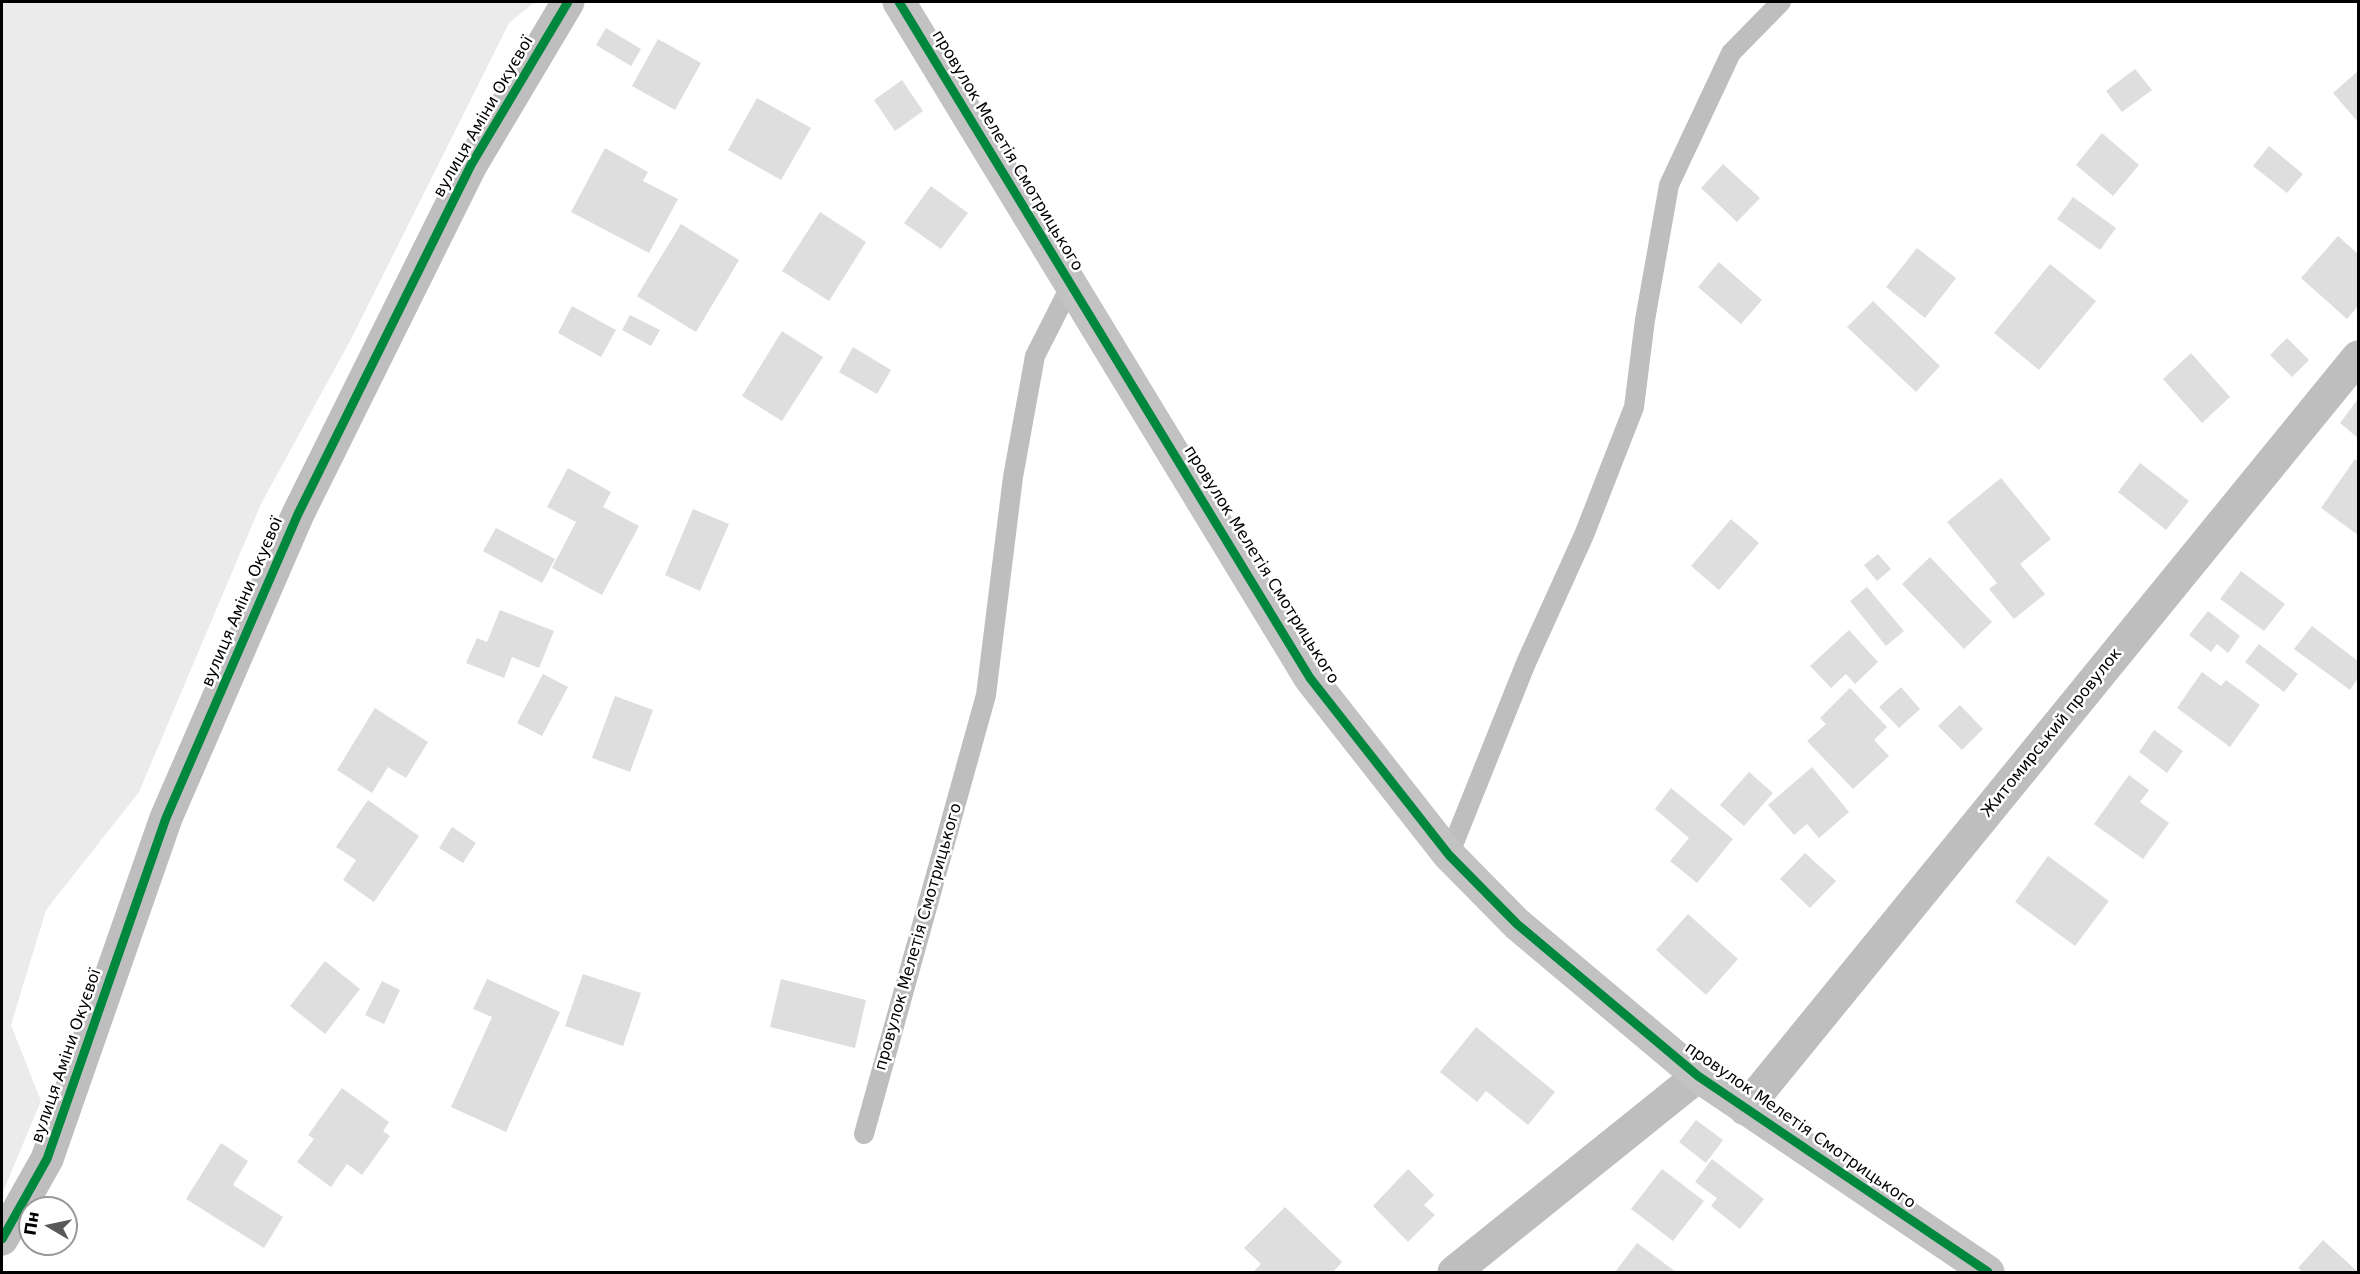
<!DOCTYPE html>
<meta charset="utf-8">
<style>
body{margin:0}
#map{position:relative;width:2360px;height:1274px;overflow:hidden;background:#fff;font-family:"DejaVu Sans",sans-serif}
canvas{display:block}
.frame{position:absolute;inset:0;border:3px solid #000;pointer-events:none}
.north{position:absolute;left:18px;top:1196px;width:60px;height:60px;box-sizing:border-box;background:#fff;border:2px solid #999;border-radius:50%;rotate:279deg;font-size:16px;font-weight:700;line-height:24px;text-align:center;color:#000}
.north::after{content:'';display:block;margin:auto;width:21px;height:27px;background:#595959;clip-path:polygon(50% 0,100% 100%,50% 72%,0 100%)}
</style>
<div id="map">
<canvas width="2360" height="1274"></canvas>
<div class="frame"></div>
<div class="north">Пн</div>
</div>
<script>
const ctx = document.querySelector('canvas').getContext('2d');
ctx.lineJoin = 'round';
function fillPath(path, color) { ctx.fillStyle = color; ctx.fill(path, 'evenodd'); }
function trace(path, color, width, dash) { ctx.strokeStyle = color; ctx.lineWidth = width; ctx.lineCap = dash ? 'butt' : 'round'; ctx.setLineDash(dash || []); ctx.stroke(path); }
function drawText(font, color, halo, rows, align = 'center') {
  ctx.font = font + ' "DejaVu Sans",sans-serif'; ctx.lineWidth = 5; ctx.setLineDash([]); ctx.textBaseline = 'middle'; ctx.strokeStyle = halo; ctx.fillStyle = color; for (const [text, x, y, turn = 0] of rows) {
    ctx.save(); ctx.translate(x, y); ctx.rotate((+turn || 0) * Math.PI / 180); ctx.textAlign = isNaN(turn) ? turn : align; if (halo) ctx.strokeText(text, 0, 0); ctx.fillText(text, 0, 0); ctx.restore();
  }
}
const green = new Path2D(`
 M 2,2 L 535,2 L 509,23 L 351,339 L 261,504 L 139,792 L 46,910 L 11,1025 L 41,1101 L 2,1194 Z`);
const building = new Path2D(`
 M 606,28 L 641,49 L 631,66 L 596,45 Z
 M 658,39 L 701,63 L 675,110 L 632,86 Z
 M 2135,69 L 2152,90 L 2122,112 L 2106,91 Z
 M 2358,71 L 2358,122 L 2333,93 Z
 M 902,80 L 923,111 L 895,131 L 874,100 Z
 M 757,98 L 811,128 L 781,180 L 728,150 Z
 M 2102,133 L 2139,165 L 2113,196 L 2076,165 Z
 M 2269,146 L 2303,174 L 2287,193 L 2253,166 Z
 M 605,148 L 648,172 L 643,181 L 678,199 L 649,253 L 571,212 Z
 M 1723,164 L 1760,198 L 1737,222 L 1701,188 Z
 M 931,186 L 968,213 L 941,249 L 904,223 Z
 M 2073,197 L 2116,228 L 2100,250 L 2057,219 Z
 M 820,212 L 866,242 L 829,301 L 782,271 Z
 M 681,224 L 739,260 L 696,332 L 637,296 Z
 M 2338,236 L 2358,254 L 2358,306 L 2347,319 L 2301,278 Z
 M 1917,248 L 1956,278 L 1925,318 L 1886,287 Z
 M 1719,262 L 1762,300 L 1741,324 L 1698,287 Z
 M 2050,264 L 2096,301 L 2039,370 L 1994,333 Z
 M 1873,301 L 1940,366 L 1916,392 L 1847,327 Z
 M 572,306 L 616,330 L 601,357 L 558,333 Z
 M 630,315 L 660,330 L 651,346 L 622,330 Z
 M 782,331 L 823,357 L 782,421 L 742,396 Z
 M 2287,338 L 2309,360 L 2292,377 L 2270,355 Z
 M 853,347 L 891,370 L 877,394 L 839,372 Z
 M 2191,353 L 2230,397 L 2202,423 L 2163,379 Z
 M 2358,399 L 2358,438 L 2340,423 Z
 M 2355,459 L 2358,461 L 2358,535 L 2321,508 Z
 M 2140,463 L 2189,501 L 2166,530 L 2118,492 Z
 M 568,468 L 611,492 L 603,507 L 639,526 L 602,595 L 552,568 L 576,522 L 547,507 Z
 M 2001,478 L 2051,539 L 2020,564 L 2045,594 L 2014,619 L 1989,589 L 1997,583 L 1947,522 Z
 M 693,509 L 729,524 L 700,591 L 665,575 Z
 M 1731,519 L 1759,543 L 1719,590 L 1691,566 Z
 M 496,528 L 555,559 L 542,583 L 483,551 Z
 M 1878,554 L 1891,569 L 1877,581 L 1864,565 Z
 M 1930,557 L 1992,622 L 1964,649 L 1902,584 Z
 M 2241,571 L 2285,604 L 2264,631 L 2220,599 Z
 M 1867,587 L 1904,631 L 1886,646 L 1850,601 Z
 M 500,610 L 554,631 L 539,668 L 512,657 L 504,678 L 466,663 L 477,638 L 487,642 Z
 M 2208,611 L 2240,636 L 2228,653 L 2217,644 L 2211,652 L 2189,635 Z
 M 2312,626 L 2358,661 L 2358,678 L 2350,690 L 2294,649 Z
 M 1849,630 L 1878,662 L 1855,684 L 1846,674 L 1831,688 L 1810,666 Z
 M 2259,644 L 2298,674 L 2284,692 L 2245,662 Z
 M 2202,672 L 2221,686 L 2226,680 L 2260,705 L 2230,747 L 2177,708 Z
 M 543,674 L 568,687 L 542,736 L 517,723 Z
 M 1901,687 L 1920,709 L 1899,728 L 1879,707 Z
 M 1850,688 L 1887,727 L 1874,740 L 1889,756 L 1853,789 L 1807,741 L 1826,724 L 1820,718 Z
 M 615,696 L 653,710 L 630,772 L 592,758 Z
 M 1960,705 L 1983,729 L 1962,750 L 1938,726 Z
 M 375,708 L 428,742 L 406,778 L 388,767 L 372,793 L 337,770 Z
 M 2154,730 L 2183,751 L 2167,773 L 2139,752 Z
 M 1812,767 L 1849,812 L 1819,838 L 1807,824 L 1794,835 L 1768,805 Z
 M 1749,772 L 1773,793 L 1744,826 L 1720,805 Z
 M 2129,775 L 2149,790 L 2140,802 L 2169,823 L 2143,859 L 2094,824 Z
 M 1671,788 L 1733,839 L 1697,883 L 1670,861 L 1689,838 L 1655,809 Z
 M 368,800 L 419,836 L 374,902 L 343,880 L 356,860 L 336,847 Z
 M 452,827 L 476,843 L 463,863 L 439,848 Z
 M 1805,853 L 1836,881 L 1810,908 L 1780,879 Z
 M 2048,856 L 2109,901 L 2075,946 L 2015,902 Z
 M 1688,914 L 1738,959 L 1706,995 L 1656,950 Z
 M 325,961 L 360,989 L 325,1034 L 290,1006 Z
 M 583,974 L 641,993 L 623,1046 L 565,1026 Z
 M 487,979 L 560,1012 L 506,1132 L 451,1107 L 492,1017 L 473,1009 Z
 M 781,979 L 866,1000 L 855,1048 L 770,1027 Z
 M 382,981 L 400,990 L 384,1024 L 365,1015 Z
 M 1476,1027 L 1555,1092 L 1528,1125 L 1486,1091 L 1477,1102 L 1440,1072 Z
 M 342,1088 L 389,1122 L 383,1131 L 390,1136 L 362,1175 L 347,1164 L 331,1187 L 297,1162 L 314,1139 L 308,1135 Z
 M 1696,1120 L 1723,1140 L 1706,1163 L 1679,1142 Z
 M 221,1143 L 248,1161 L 233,1185 L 283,1217 L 264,1248 L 186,1199 Z
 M 1712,1159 L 1764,1199 L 1740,1229 L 1711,1206 L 1717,1198 L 1695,1182 Z
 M 1408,1169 L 1434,1195 L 1424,1205 L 1435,1215 L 1408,1242 L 1373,1206 Z
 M 1662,1169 L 1704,1201 L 1673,1241 L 1631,1209 Z
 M 1285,1207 L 1342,1262 L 1333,1272 L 1253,1272 L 1261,1264 L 1244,1248 Z
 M 2323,1240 L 2358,1272 L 2303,1272 L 2298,1268 Z
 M 1637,1243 L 1676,1272 L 1615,1272 Z`);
const lane = new Path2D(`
 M 1449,855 L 1526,663 L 1584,535 L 1634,407 L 1645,320 L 1669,185 L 1731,53 L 1781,2
 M 864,1134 L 986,695 L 1013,477 L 1035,356 L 1071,285`);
const street = new Path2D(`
 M 1745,1109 L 2358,357
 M 2,1239 L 47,1159 L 166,818 L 298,514 L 471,165 L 568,2
 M 1454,1272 L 1698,1076`);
const secondary = new Path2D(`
 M 899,2 L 1310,678 L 1449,855 L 1517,924 L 1698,1076 L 1988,1272`);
const cycleway = new Path2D(`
 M 899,2 L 1310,678 L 1449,855 L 1517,924 L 1698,1076 L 1988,1272
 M 2,1239 L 47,1159 L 166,818 L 298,514 L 471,165 L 568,2`);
const streetNames = [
 ["вулиця Аміни Окуєвої",484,117,-60],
 ["провулок Мелетія Смотрицького",1007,151,59],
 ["провулок Мелетія Смотрицького",1261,565,58],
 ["вулиця Аміни Окуєвої",243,602,-67],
 ["Житомирський провулок",2052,733,-51],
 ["провулок Мелетія Смотрицького",919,937,-74],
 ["вулиця Аміни Окуєвої",67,1056,-71],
 ["провулок Мелетія Смотрицького",1800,1126,35]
];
fillPath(green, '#ebebeb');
fillPath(building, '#dedede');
trace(lane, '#bebebe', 20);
trace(street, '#bebebe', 33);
trace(secondary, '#c2c2c2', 33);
trace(cycleway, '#00873e', 9);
drawText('16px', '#000', '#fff', streetNames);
</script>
